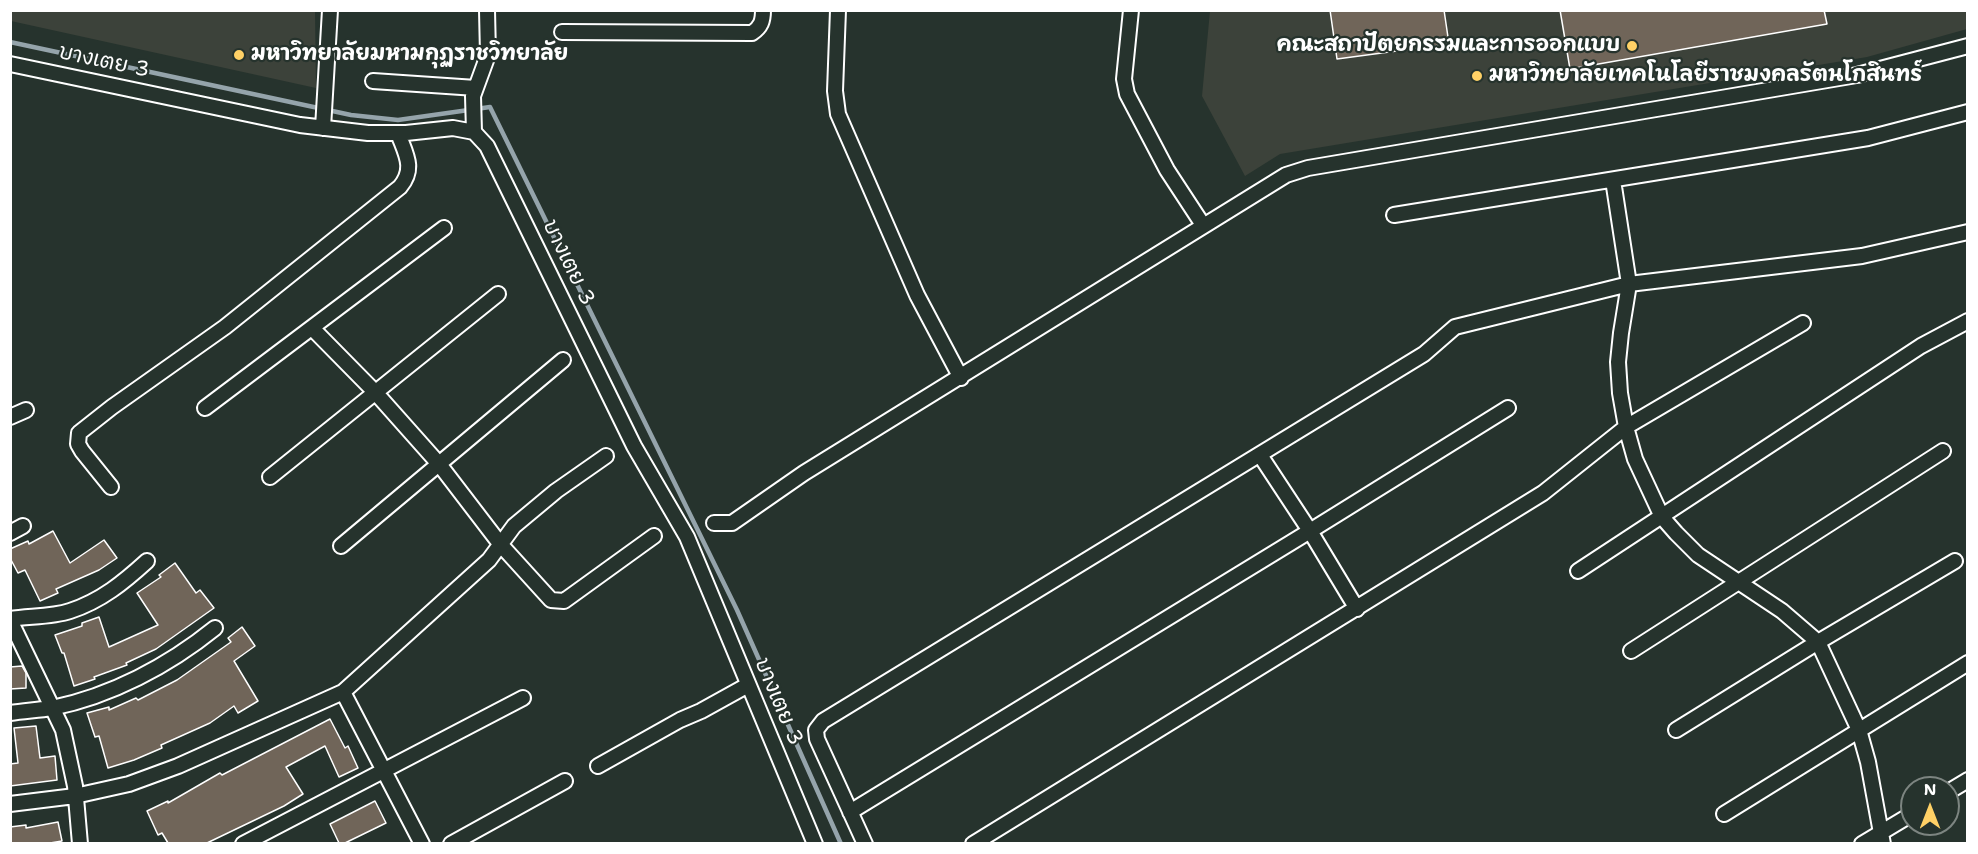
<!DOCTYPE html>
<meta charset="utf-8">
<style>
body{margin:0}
#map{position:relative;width:1978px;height:854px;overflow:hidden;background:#26332d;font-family:"Shantell Sans",sans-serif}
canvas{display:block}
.frame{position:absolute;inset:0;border:12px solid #fff;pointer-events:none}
.north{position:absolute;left:1900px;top:776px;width:60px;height:60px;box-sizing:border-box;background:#26332d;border:2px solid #7d8581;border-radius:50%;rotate:0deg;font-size:16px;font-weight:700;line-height:24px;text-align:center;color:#fff}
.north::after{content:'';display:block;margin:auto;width:21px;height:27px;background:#ffd166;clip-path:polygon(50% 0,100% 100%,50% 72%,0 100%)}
</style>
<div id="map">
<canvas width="1978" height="854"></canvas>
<div class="frame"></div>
<div class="north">N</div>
</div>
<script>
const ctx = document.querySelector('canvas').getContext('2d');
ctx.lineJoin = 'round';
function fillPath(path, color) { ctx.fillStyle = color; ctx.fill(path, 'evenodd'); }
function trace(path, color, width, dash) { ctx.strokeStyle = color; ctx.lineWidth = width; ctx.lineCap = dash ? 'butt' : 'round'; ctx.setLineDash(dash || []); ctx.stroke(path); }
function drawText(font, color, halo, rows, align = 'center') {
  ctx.font = font + ' "Shantell Sans","Playpen Sans Thai",sans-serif'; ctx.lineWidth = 4.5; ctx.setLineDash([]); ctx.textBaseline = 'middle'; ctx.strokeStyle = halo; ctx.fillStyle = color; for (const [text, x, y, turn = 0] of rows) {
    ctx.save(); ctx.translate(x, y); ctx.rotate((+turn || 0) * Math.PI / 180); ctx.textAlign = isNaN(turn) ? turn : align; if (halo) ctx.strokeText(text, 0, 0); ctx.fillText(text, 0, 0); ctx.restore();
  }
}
const built = new Path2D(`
 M 11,10 L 315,11 L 316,88 L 11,21 Z
 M 1210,11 L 1967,11 L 1967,29 L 1867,57 L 1280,154 L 1245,176 L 1202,96 Z`);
const stream = new Path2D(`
 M 10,42 L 351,115 L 398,120 L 490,107 L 737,610 L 841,844`);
const building = new Path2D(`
 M 1330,10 L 1444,10 L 1449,44 L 1337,59 Z
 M 1560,10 L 1824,10 L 1827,24 L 1570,69 Z
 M 53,531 L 70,563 L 104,540 L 117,558 L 99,570 L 56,589 L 58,593 L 40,601 L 25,570 L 18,573 L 10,558 L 10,549 L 28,541 L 29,544 Z
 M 175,563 L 196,593 L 200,590 L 214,608 L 156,649 L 126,663 L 127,665 L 94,677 L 95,679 L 74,686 L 64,653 L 62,653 L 55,635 L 82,626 L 82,623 L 99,617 L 109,647 L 158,625 L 137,593 L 161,577 L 159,575 Z
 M 242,627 L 255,646 L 234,661 L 258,701 L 238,713 L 234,706 L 210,723 L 161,745 L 162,748 L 134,760 L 108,768 L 99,736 L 95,737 L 87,713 L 109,707 L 109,710 L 136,698 L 138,700 L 177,680 L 231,642 L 228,638 Z
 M 22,666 L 26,673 L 26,688 L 10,689 L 10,667 Z
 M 330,719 L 345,748 L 348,746 L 358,768 L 339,777 L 325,746 L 286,767 L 303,794 L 284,806 L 207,843 L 168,843 L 162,833 L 158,835 L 147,811 L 168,801 L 168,803 L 220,773 L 222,775 Z
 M 36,726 L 40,758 L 55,756 L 57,780 L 10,786 L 10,764 L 18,763 L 14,728 Z
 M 375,801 L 386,823 L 345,843 L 339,843 L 330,824 Z
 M 58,822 L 62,841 L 50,843 L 10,843 L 10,827 L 26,825 L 26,828 Z`);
const minor = new Path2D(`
 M 838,10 L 835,91 L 838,114 L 917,295 L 961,378
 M 1131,10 L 1124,79 L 1127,94 L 1167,170 L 1203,225
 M 562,32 L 752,33 C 761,27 763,21 763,10
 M 10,64 L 300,125 L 368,133 L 406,133 L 453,128 L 474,132 L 487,146 L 634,446 L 687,537 L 815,844
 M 373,81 L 476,88
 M 323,128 L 330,10
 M 474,132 L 473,96 L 488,55 L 487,10
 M 1613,180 L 1629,284 L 1621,333 L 1618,362 L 1620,393 L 1626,427 L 1635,459 L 1662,517 L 1676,533 L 1698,555 L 1782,611 L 1818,642 L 1859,730 L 1868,762 L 1883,844
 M 1394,215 L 1868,138 L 1968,112
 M 312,328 L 375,392 L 439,464 L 501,545 L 551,600 L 564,601 L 654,536
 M 205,408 L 444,228
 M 10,417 L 26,410
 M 1260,455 L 1310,531 L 1357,609
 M 270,477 L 498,294
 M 111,487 L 82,451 L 78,444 L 79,433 L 112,407 L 225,327 L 400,187 C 416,168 405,153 398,133
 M 714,523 L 732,523 L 804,473 L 1286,175 L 1308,168 L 1857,75 L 1968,46
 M 10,533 L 23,526
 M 341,546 L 563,360
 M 1578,571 L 1921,346 L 1968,321
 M 10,619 C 30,616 52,617 70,611 C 101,601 124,582 147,561
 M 10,620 L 63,730 L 75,786 L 80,844
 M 1631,651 L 1943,451
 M 343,692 L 422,844
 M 10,713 C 24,711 38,710 52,708 C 111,696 168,666 215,628
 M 1676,730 L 1818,642 L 1955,561
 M 598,766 L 680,720 L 701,711 L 748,685
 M 1948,792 L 1968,780
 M 10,804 L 75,796 L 129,784 L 178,766 L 343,692 L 489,560 L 514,526 L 556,491 L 606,456
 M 850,812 L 1310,531 L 1508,408
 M 1724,814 L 1968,663
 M 243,844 L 523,698
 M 451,844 L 565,781
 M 865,844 L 817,739 L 816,730 L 823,721 L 1424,354 L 1455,327 L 1629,284 L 1862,256 L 1968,232
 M 973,844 L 1543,493 L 1626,427 L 1803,323
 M 1862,844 L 1912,814`);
const markers = [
 [1632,46,6,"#ffd166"],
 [239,55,6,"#ffd166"],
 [1477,76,6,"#ffd166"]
];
const poiNames = [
 ["คณะสถาปัตยกรรมและการออกแบบ",1620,46,"right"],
 ["มหาวิทยาลัยมหามกุฏราชวิทยาลัย",251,55],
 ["มหาวิทยาลัยเทคโนโลยีราชมงคลรัตนโกสินทร์",1489,76]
];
const streetNames = [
 ["บางเตย 3",104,62,12],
 ["บางเตย 3",568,263,64],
 ["บางเตย 3",778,702,67]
];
fillPath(built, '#3c423a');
trace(stream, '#95a4ab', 4.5);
fillPath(building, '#706559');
trace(building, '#fff', 1.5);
trace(minor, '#fff', 18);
trace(minor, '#26332d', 14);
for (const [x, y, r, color] of markers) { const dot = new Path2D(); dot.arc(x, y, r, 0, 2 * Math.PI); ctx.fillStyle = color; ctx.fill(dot); trace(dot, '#26332d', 2); }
drawText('bold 21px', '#fff', '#26332d', poiNames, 'left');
drawText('21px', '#fff', '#26332d', streetNames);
</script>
